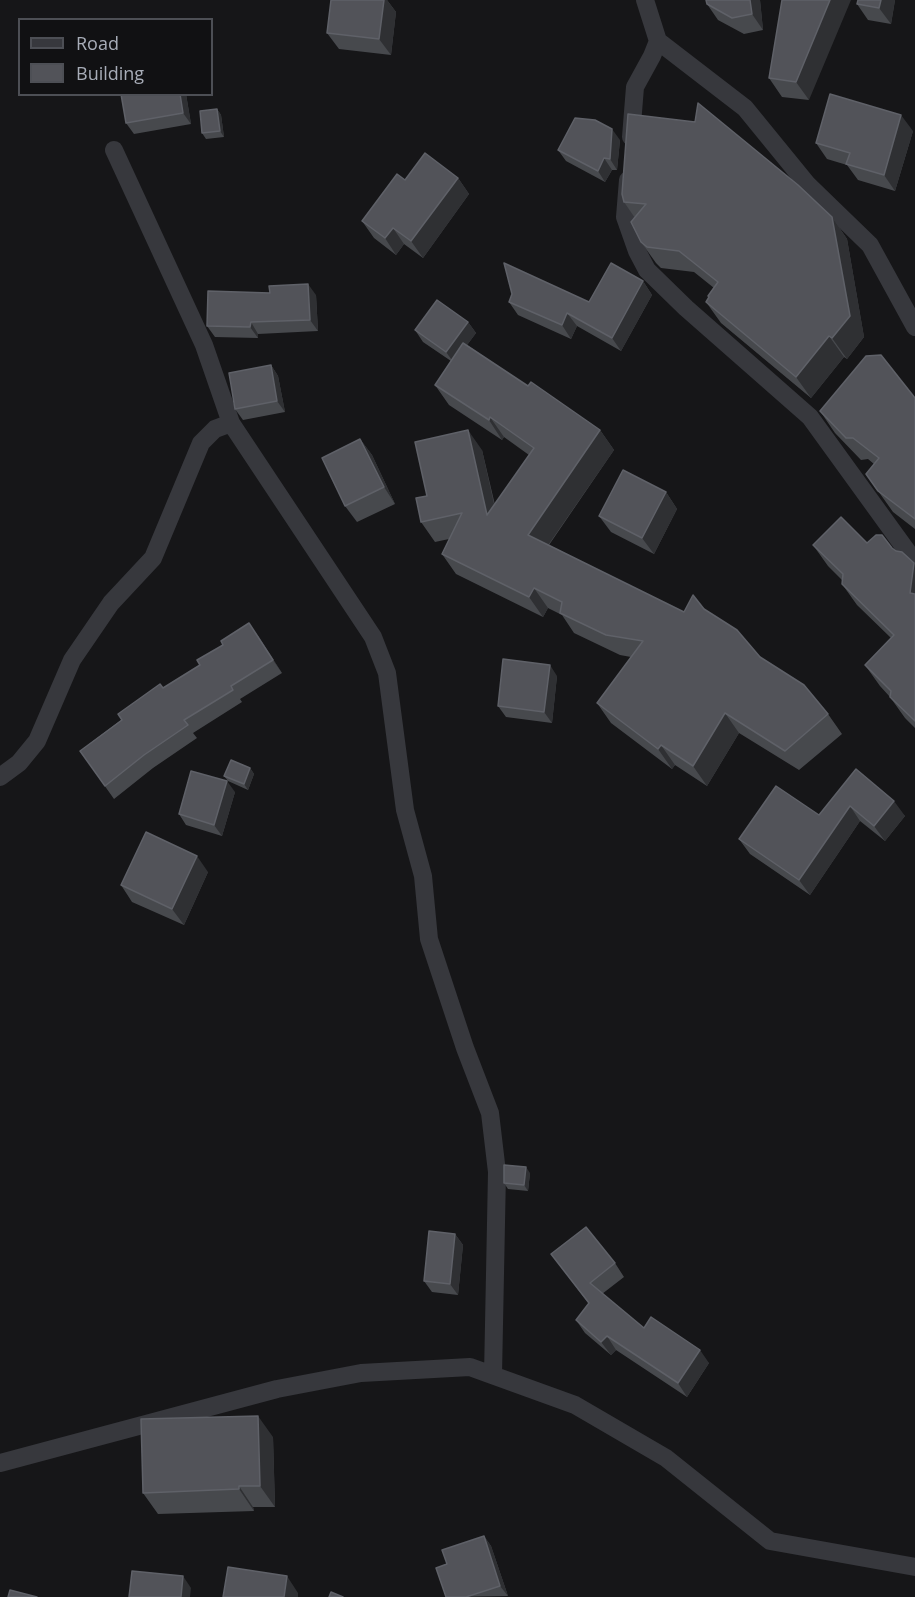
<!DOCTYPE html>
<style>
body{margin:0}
#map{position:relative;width:915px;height:1597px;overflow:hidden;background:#161618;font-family:"Open Sans",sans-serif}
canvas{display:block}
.legend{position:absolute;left:18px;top:18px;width:195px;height:78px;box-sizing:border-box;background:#111113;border:2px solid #4d4f55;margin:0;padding:8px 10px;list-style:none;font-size:18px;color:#a8adb8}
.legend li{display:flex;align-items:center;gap:12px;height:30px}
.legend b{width:30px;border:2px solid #4d4f55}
</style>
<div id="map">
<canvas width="915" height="1597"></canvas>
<ul class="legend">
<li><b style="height:8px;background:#37383d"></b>Road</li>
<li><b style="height:16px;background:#525359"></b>Building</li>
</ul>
</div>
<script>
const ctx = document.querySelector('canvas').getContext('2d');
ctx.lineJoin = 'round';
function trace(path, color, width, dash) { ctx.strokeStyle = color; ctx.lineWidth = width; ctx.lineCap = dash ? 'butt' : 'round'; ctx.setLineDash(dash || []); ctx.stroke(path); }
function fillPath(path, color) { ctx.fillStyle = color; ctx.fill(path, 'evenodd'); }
const street = new Path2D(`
 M 658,41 L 745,108 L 807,184 L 870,245 L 915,327
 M 631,137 L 635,87 L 652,56 L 658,41 L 645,0
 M 114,150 L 204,345 L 231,423 L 373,637 L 387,673 L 405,810 L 423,876 L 429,939 L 465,1048 L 490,1113 L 497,1172 L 493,1375
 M 628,180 L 625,217 L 637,251 L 647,270 L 686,308 L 810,417 L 915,562
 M 0,777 L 19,763 L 37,741 L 72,660 L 111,603 L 153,558 L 201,443 L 215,429 L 231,423
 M 0,1463 L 277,1389 L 361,1373 L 470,1367 L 575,1405 L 666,1458 L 770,1541 L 915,1567`);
const wall = new Path2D(`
 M 331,0 L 387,0 L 396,12 L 391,55 L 339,49 L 327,33 Z
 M 706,0 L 760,0 L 763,30 L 744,34 L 718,20 L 707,4 Z
 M 782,0 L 809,100 L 782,97 L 769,78 Z
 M 895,0 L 891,24 L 868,20 L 857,4 Z
 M 186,94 L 191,124 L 134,134 L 126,123 Z
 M 217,109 L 221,115 L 224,137 L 206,139 L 202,133 Z
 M 913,131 L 895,191 L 858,180 L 847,165 L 827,159 L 816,143 Z
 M 620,140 L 617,170 L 612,170 L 605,182 L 566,161 L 558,150 Z
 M 458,178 L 469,194 L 423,258 L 404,244 L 396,255 L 374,238 L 362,221 L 405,180 Z
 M 624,202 L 832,217 L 847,239 L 864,337 L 847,359 L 844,357 L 811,398 L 721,323 L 706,302 L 709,298 L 708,296 L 714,288 L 694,272 L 661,268 L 656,263 L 641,242 L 635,218 Z
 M 643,281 L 652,295 L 621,351 L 577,326 L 571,339 L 518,315 L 509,302 L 589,302 Z
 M 316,295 L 318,331 L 258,334 L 258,338 L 215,337 L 207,326 Z
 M 468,322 L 476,333 L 467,345 L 528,386 L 600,430 L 614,450 L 549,545 L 684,612 L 704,609 L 828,714 L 842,734 L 799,770 L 739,733 L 707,786 L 675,765 L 672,769 L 611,723 L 597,703 L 631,657 L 620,655 L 574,633 L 562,615 L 548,608 L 543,617 L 456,574 L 442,554 L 449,539 L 435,542 L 421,522 L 427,496 L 482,450 L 495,505 L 529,455 L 504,437 L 502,440 L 449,405 L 435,385 L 451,361 L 423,342 L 415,330 Z
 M 271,365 L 278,376 L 285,412 L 243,420 L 235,409 Z
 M 915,398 L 915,529 L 893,512 L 866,474 L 874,464 L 868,459 L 861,460 L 835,433 L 820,411 Z
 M 360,439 L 372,455 L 395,504 L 357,522 L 345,506 Z
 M 666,492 L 677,509 L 654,554 L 611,532 L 599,516 Z
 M 867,543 L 892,548 L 915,565 L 915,728 L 905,718 L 890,697 L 880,686 L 865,665 L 891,638 L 857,605 L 842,584 L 842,580 L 828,566 L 813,545 Z
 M 258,636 L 282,673 L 240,699 L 242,702 L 193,733 L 197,738 L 153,768 L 114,799 L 80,751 L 163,688 Z
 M 557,676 L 552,723 L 506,717 L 498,706 Z
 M 250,768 L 254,774 L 248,790 L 228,781 L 224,776 Z
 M 856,769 L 905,816 L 885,841 L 860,821 L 810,895 L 750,854 L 739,839 L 819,815 Z
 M 235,792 L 222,836 L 186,825 L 179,814 Z
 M 208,872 L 184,925 L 132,902 L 121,885 Z
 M 530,1173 L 528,1191 L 508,1189 L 504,1183 Z
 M 455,1234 L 463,1245 L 458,1295 L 432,1292 L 424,1281 Z
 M 551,1254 L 615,1263 L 624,1277 L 602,1294 L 644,1328 L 709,1363 L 687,1397 L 616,1350 L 611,1355 L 585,1333 L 576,1320 L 589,1304 Z
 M 273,1437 L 275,1507 L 253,1507 L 254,1511 L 158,1514 L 143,1493 Z
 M 484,1536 L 491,1546 L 508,1596 L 446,1597 L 447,1564 Z`);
const shadedWall = new Path2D(`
 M 384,0 L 387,0 L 396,12 L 391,55 L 379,39 Z
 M 750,0 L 760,0 L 763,30 L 752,14 Z
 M 830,0 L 851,0 L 809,100 L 796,82 Z
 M 881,0 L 895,0 L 891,24 L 879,8 Z
 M 180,94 L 186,94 L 191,124 L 183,113 Z
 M 217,109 L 221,115 L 224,137 L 220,131 Z
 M 901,115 L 913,131 L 895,191 L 884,175 Z
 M 612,129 L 620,140 L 617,170 L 610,159 Z
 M 604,158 L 612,170 L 605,182 L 598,171 Z
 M 458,178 L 469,194 L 423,258 L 411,241 Z
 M 832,217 L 847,239 L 864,337 L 847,359 L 832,338 Z
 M 393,228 L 404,244 L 396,255 L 385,238 Z
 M 643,281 L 652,295 L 621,351 L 612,338 Z
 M 308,284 L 316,295 L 318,331 L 310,320 Z
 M 567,313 L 577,326 L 571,339 L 562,325 Z
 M 251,322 L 258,334 L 258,338 L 250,327 Z
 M 468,322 L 476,333 L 454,363 L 446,352 Z
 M 829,336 L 844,357 L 811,398 L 796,377 Z
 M 271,365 L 278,376 L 285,412 L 277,401 Z
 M 490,417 L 504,437 L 502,440 L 489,420 Z
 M 468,430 L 482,450 L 501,535 L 487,515 Z
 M 600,430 L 614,450 L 542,554 L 528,535 Z
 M 360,439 L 372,455 L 395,504 L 384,487 Z
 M 666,492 L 677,509 L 654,554 L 642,538 Z
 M 914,563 L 915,565 L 915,600 L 910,593 Z
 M 534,588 L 548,608 L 543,617 L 529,597 Z
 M 249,623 L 258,636 L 282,673 L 273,660 Z
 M 550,665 L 557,676 L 552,723 L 544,712 Z
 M 725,713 L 739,733 L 707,786 L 693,766 Z
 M 661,745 L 675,765 L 672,769 L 658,749 Z
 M 250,768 L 254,774 L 248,790 L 244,784 Z
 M 227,781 L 235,792 L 222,836 L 214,825 Z
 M 894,801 L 905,816 L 885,841 L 874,826 Z
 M 850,806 L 860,821 L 810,895 L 799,880 Z
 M 197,856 L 208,872 L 184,925 L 172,909 Z
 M 526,1167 L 530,1173 L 528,1191 L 524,1185 Z
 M 455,1234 L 463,1245 L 458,1295 L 450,1284 Z
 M 607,1336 L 616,1350 L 611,1355 L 601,1342 Z
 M 700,1350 L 709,1363 L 687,1397 L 678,1383 Z
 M 258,1416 L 273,1437 L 275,1507 L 260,1486 Z
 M 239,1486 L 253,1507 L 254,1511 L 239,1489 Z
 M 484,1536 L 491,1546 L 508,1596 L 500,1586 Z
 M 183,1576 L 191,1588 L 190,1597 L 181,1597 Z
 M 287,1576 L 298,1593 L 298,1597 L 284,1597 Z`);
const building = new Path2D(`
 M 331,0 L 384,0 L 379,39 L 327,33 Z
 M 706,0 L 750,0 L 752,14 L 732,18 L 707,4 Z
 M 782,0 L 830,0 L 796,82 L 769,78 Z
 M 858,0 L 881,0 L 879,8 L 857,4 Z
 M 121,94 L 180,94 L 183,113 L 126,123 Z
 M 830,94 L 901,115 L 884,175 L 846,164 L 850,153 L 816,143 Z
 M 698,103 L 798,185 L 832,217 L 850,316 L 832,338 L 829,336 L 796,377 L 706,302 L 709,297 L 708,296 L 718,282 L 679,251 L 647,247 L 641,242 L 631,222 L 646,204 L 624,202 L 622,194 L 628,114 L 695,122 Z
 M 217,109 L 220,131 L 202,133 L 200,111 Z
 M 575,118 L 595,120 L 612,129 L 610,159 L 604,158 L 598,171 L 558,150 Z
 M 425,153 L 458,178 L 411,241 L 393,228 L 385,238 L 362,221 L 397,174 L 405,180 Z
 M 504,263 L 589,302 L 611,263 L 643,281 L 612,338 L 567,313 L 562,325 L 509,302 L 512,294 Z
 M 308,284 L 310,320 L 251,322 L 250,327 L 207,326 L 208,291 L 270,293 L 269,286 Z
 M 437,300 L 468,322 L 446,352 L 415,330 Z
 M 463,343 L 528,386 L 531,382 L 600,430 L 528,535 L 684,612 L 693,595 L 704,609 L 737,630 L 760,657 L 804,685 L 828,714 L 785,751 L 725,713 L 693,766 L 661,745 L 658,749 L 597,703 L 643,641 L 606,635 L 560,613 L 562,602 L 534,588 L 529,597 L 442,554 L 462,513 L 421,522 L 416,498 L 427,496 L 415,442 L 468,430 L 487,515 L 534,448 L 490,417 L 489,420 L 435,385 Z
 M 881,355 L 915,398 L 915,519 L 878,491 L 866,474 L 879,458 L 853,438 L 846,438 L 820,411 L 866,356 Z
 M 271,365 L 277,401 L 235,409 L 229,373 Z
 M 360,439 L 384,487 L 345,506 L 322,458 Z
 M 623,470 L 666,492 L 642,538 L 599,516 Z
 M 841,517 L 867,543 L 876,535 L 882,535 L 892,548 L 896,551 L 902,552 L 914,563 L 910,593 L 915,594 L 915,721 L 890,697 L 891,691 L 865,665 L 894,635 L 842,584 L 843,574 L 813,545 Z
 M 249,623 L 273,660 L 231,686 L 233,690 L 184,720 L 188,725 L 144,755 L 105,786 L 80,751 L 122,720 L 118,714 L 160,684 L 163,688 L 200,665 L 197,660 L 223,645 L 221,641 Z
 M 503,659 L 550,665 L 544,712 L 498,706 Z
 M 231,760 L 250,768 L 244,784 L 224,776 Z
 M 856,769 L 894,801 L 874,826 L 850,806 L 799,880 L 739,839 L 776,786 L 819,815 Z
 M 191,771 L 227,781 L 214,825 L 179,814 Z
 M 146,832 L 197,856 L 172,909 L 121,885 Z
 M 504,1165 L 526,1167 L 524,1185 L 504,1183 Z
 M 586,1227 L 615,1263 L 590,1283 L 644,1328 L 651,1317 L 700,1350 L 678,1383 L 607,1336 L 601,1342 L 576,1320 L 589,1303 L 551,1254 Z
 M 429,1231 L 455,1234 L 450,1284 L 424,1281 Z
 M 258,1416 L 260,1486 L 239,1486 L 239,1489 L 143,1493 L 141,1419 Z
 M 484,1536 L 500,1586 L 466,1597 L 446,1597 L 436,1568 L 447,1564 L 442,1550 Z
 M 228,1567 L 287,1576 L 284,1597 L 223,1597 Z
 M 132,1571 L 183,1576 L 181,1597 L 129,1597 Z
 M 10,1590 L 37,1597 L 8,1597 Z
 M 331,1592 L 343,1597 L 329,1597 Z`);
trace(street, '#37383d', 18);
fillPath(wall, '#47494d');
fillPath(shadedWall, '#2f3033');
fillPath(building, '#525359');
trace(building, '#5f6168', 1.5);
</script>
